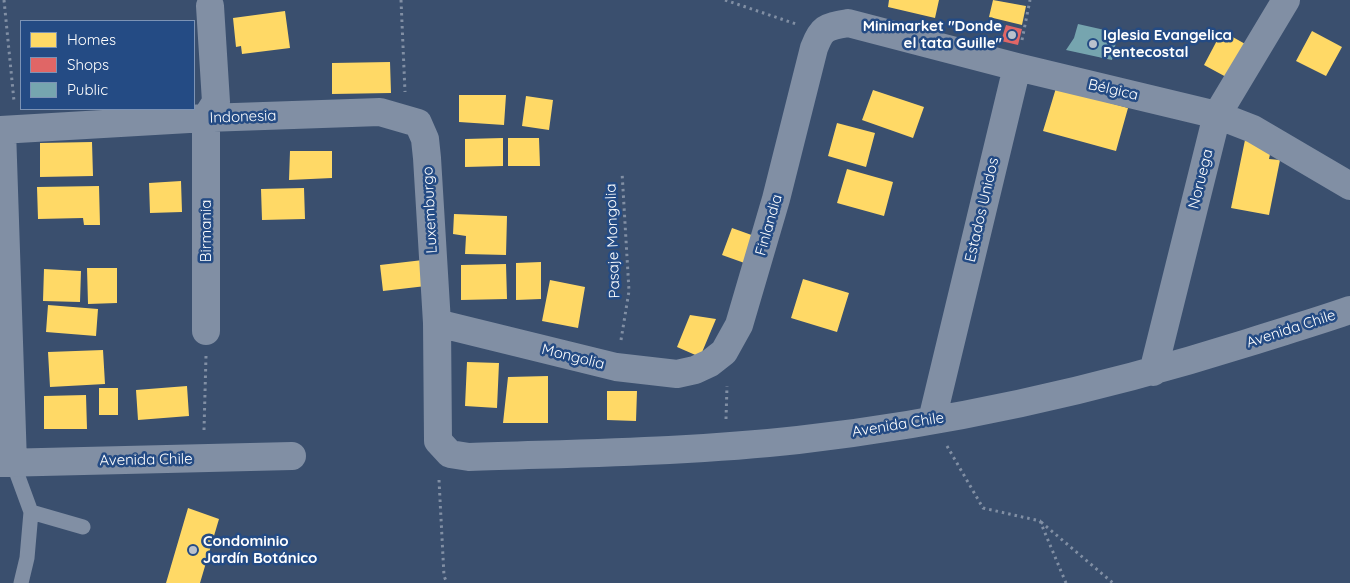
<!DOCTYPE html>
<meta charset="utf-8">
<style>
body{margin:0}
#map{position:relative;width:1350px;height:583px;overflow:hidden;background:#3a4f6e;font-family:Quicksand,sans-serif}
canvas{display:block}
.legend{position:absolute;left:20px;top:20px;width:175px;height:90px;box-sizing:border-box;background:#244b84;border:1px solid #7c93b5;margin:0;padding:6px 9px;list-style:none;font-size:15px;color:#fff}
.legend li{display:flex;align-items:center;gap:10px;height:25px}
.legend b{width:25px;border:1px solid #7c93b5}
</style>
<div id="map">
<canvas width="1350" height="583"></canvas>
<ul class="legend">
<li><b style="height:14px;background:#ffd966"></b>Homes</li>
<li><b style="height:14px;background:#e06666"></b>Shops</li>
<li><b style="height:14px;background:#76a5af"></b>Public</li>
</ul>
</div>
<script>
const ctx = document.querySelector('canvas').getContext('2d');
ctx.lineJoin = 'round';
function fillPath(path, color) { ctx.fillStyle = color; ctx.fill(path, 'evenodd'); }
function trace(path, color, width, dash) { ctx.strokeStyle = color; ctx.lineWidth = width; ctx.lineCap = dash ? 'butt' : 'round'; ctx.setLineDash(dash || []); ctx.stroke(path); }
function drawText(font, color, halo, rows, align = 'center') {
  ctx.font = font + ' Quicksand,sans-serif'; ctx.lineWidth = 5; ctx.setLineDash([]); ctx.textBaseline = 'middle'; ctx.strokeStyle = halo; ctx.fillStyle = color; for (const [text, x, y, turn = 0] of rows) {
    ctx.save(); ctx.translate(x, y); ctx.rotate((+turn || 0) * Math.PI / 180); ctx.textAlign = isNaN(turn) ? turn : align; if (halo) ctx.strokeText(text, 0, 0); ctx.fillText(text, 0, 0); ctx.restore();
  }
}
const homes = new Path2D(`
 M 889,0 L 939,0 L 935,18 L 888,7 Z
 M 993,0 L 1026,6 L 1022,25 L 989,17 Z
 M 285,11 L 290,48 L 242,54 L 241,46 L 236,47 L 233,18 Z
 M 1222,31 L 1247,45 L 1228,78 L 1204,65 Z
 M 1312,31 L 1342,47 L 1326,76 L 1296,61 Z
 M 390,62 L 391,93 L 332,94 L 332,63 Z
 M 1056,88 L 1128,108 L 1116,151 L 1043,131 Z
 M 873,90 L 924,107 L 913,138 L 862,120 Z
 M 459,95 L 506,95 L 504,125 L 459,122 Z
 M 526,96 L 553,100 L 549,130 L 522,126 Z
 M 837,123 L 875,133 L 866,167 L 828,156 Z
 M 503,138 L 503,166 L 465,167 L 465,139 Z
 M 508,138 L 539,138 L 540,166 L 508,166 Z
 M 1245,140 L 1272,145 L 1269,159 L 1280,160 L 1269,215 L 1231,208 Z
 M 92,142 L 93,176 L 40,177 L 40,143 Z
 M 290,151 L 332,151 L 332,178 L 289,180 Z
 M 847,169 L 893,182 L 884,216 L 837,203 Z
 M 181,181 L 182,212 L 150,213 L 149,183 Z
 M 99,186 L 100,225 L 84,225 L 83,218 L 38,219 L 37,187 Z
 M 304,188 L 305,219 L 262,220 L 261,189 Z
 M 454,214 L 507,216 L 506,255 L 465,254 L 466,236 L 453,234 Z
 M 732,228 L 760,238 L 750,265 L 722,255 Z
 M 423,260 L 426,286 L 383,291 L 380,265 Z
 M 541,262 L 541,299 L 516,300 L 516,263 Z
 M 506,264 L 507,299 L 461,300 L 461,265 Z
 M 87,268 L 117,268 L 117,303 L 88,304 Z
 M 44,269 L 81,271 L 80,302 L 43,301 Z
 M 803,279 L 849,293 L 837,332 L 791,318 Z
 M 550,280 L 585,287 L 578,328 L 542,321 Z
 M 48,305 L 98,309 L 96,336 L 46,332 Z
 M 690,315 L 716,319 L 700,357 L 677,347 Z
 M 103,350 L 105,384 L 50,387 L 48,352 Z
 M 467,362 L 499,363 L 497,408 L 465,406 Z
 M 548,376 L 548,423 L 503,423 L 508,377 Z
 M 187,386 L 189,416 L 138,420 L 136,390 Z
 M 99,388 L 118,388 L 118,415 L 99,415 Z
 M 607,391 L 637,391 L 636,421 L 607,420 Z
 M 86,395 L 87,429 L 44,429 L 44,396 Z
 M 188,508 L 219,519 L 200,583 L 166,583 Z`);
const shops = new Path2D(`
 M 1006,25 L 1022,29 L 1018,45 L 1001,41 Z`);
const public = new Path2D(`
 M 1078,24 L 1118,33 L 1112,60 L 1066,50 L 1074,38 Z`);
const path = new Path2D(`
 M 4,0 L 14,101
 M 401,0 L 405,92
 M 725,0 L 796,24
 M 1022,40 L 1030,0
 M 621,340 L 629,291 L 622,172
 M 726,419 L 727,386
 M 204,430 L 206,356
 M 947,446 L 983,508 L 1040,521 L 1066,583
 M 439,480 L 444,576 L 447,583
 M 1041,522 L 1113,583`);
const service = new Path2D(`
 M 13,463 L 31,512 L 83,527
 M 21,583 L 27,558 L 31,512`);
const minor = new Path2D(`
 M 0,130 L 206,118 L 380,112 L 418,123 L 425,139 L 427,158 L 437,323 L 438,441 L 450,454 L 469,457 C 579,453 689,452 798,440 C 950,423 1101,389 1247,343 C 1281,332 1316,322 1350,310
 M 2,130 L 13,463
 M 437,323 L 616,367 L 677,374 L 695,370 L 710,363 L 724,352 L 739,325 L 776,199 L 814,48 C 822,27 826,27 848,23 L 1017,67 L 1217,115 L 1253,129 L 1350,186
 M 206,331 L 206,118 L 216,102 L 210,6
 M 1153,372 L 1217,115 L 1286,0
 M 932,420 L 1017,67
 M 0,463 L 292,456`);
const markers = [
 [1012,35,5,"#bac1cc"],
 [1093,44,5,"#bac1cc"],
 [193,550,5,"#bac1cc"]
];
const poiNames = [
 ["Minimarket \"Donde",1002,26,"right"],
 ["el tata Guille\"",1002,43,"right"],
 ["Iglesia Evangelica",1103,35],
 ["Pentecostal",1103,52],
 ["Condominio",203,541],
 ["Jardín Botánico",203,558]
];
const streetNames = [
 ["Bélgica",1113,90,13],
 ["Indonesia",243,117,-2],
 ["Noruega",1201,179,-76],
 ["Luxemburgo",430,210,-93],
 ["Estados Unidos",982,210,-77],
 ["Finlandia",769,225,-74],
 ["Birmania",206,231,-90],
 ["Pasaje Mongolia",613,241,-92],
 ["Avenida Chile",1291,329,-18],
 ["Mongolia",573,357,14],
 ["Avenida Chile",898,425,-9],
 ["Avenida Chile",146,460,-1]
];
fillPath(homes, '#ffd966');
fillPath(shops, '#e06666');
fillPath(public, '#76a5af');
trace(path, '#818fa4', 3, [2.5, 4]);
trace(service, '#818fa4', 15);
trace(minor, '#818fa4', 28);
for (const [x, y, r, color] of markers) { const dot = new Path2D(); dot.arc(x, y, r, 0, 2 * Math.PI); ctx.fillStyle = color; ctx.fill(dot); trace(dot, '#244b84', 2); }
drawText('bold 15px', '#fff', '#244b84', poiNames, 'left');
drawText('15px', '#fff', '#244b84', streetNames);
</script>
